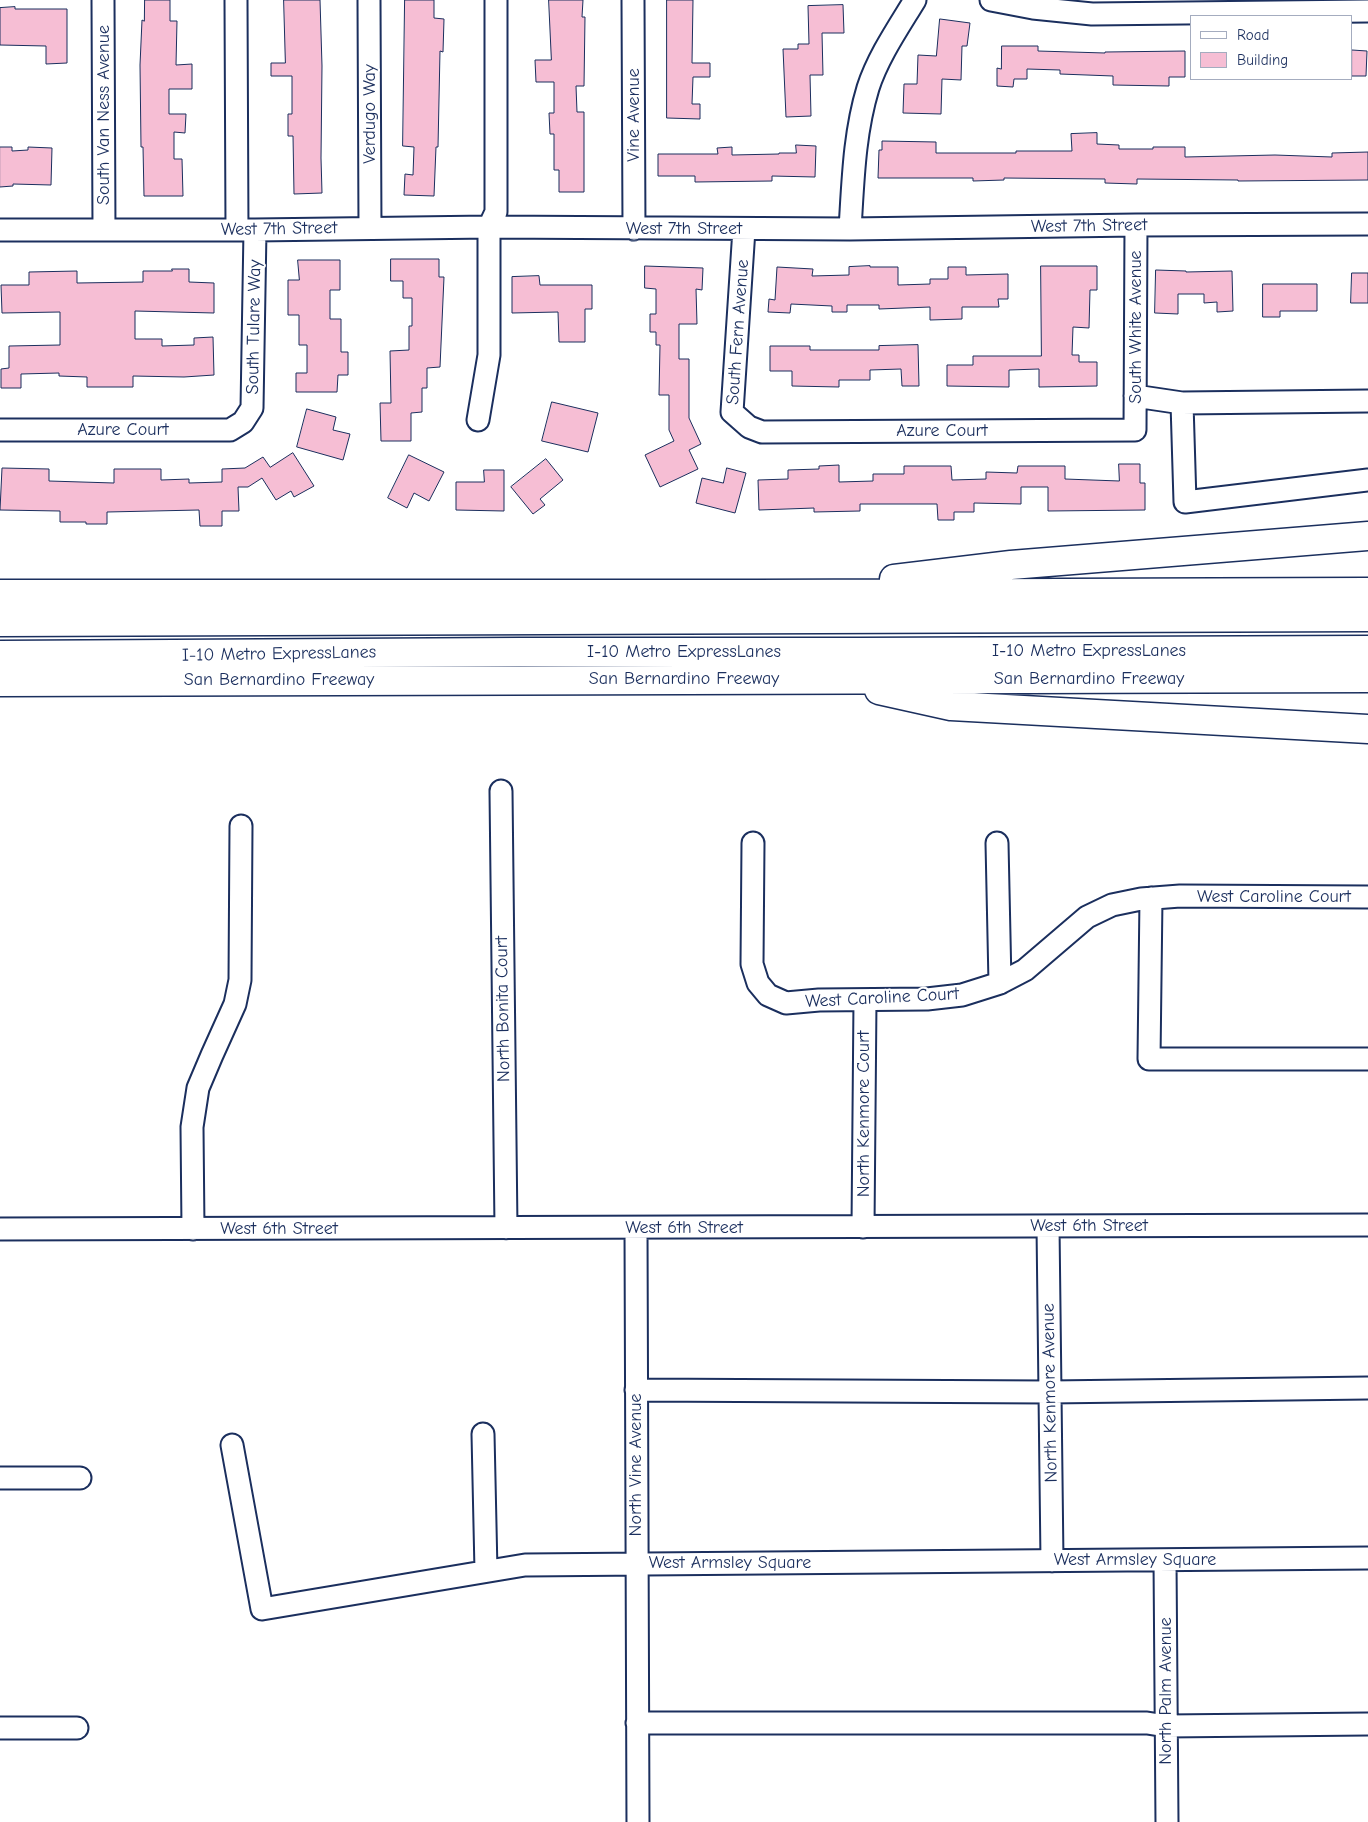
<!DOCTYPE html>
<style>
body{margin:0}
#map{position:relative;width:1368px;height:1822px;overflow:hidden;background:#fff;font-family:"Comic Neue",sans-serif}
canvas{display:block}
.legend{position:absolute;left:1190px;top:15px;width:162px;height:65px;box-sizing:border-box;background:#fff;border:1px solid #a4acbf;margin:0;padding:6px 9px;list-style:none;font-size:15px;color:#1b2f5e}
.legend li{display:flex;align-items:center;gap:10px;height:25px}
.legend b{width:25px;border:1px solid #a4acbf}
</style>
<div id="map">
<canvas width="1368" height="1822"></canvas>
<ul class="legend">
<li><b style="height:6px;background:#fff"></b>Road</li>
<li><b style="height:14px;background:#f6bed4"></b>Building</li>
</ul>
</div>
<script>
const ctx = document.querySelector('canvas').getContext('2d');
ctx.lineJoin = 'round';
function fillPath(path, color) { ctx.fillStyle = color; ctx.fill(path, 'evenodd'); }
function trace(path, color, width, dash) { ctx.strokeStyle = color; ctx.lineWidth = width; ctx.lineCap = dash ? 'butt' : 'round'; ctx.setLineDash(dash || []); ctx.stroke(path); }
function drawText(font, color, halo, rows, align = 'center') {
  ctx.font = font + ' "Comic Neue",sans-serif'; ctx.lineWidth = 4; ctx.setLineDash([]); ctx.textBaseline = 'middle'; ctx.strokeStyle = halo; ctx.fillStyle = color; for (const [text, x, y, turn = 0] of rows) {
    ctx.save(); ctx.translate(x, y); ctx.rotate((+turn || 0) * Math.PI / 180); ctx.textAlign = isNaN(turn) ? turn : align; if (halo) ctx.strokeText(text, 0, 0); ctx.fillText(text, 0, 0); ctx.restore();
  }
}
const building = new Path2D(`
 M 145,0 L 170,0 L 170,21 L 177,21 L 176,65 L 192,64 L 192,89 L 169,89 L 169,114 L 186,114 L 185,133 L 174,132 L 174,159 L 182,159 L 183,196 L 144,196 L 143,147 L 141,147 L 140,65 L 142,20 L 144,21 Z
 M 284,0 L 320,0 L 322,66 L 321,158 L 322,193 L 294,194 L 293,136 L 288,136 L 288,114 L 292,114 L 292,76 L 271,76 L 271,63 L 285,63 Z
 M 405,0 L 434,0 L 434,18 L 444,19 L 443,52 L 440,51 L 438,147 L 436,147 L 434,196 L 404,195 L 405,174 L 413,175 L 414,147 L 403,146 Z
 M 549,0 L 583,0 L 582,17 L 585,17 L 584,86 L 576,86 L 577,112 L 584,112 L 584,192 L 559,192 L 559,170 L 554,170 L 554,134 L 550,134 L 549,113 L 554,113 L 554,82 L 536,82 L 535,60 L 551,60 Z
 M 667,0 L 693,0 L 692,63 L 710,63 L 710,77 L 693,77 L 692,104 L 700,104 L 700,119 L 667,118 Z
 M 843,5 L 844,33 L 822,33 L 823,75 L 810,75 L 811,116 L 786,117 L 783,49 L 798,49 L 798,44 L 809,44 L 808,6 Z
 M 15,7 L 15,9 L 67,9 L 67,63 L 46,64 L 46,46 L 0,45 L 0,8 Z
 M 940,19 L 970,23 L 967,46 L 962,46 L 961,80 L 942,79 L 941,114 L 903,113 L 904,84 L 917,84 L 918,55 L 936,56 Z
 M 1002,46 L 1038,46 L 1038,51 L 1105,53 L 1105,52 L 1185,51 L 1185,77 L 1169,77 L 1169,86 L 1113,85 L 1113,76 L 1060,74 L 1060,70 L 1027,69 L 1027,79 L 1014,79 L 1013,87 L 997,86 L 997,68 L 1001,69 Z
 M 1352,50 L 1367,51 L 1366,76 L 1352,76 Z
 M 1097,133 L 1097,144 L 1119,145 L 1119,149 L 1153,149 L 1153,147 L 1185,147 L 1185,157 L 1275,155 L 1332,157 L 1332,153 L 1368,152 L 1368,180 L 1238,181 L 1238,180 L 1137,179 L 1137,184 L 1105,183 L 1105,179 L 1004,178 L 1004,180 L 973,181 L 973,178 L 878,178 L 879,150 L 882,150 L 882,141 L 936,142 L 936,153 L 1016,153 L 1016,151 L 1072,151 L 1071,134 Z
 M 796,145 L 816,146 L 815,177 L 772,176 L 772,181 L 695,182 L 695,176 L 658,176 L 658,154 L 718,154 L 717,148 L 732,147 L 732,155 L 779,154 L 779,153 L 796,153 Z
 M 0,147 L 12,147 L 12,151 L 28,150 L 28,147 L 52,148 L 51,185 L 13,184 L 13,186 L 0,187 Z
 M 391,259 L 439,259 L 439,277 L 444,277 L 440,367 L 427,368 L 427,388 L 422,388 L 422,412 L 411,413 L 411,441 L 381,441 L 380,403 L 391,403 L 390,351 L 409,350 L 409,326 L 412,326 L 412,298 L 403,298 L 403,281 L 391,281 Z
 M 298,260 L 340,260 L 340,290 L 330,290 L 330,319 L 341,319 L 341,352 L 348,352 L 348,375 L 338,375 L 337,392 L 296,392 L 296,373 L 307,373 L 307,345 L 299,345 L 299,315 L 288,315 L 288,280 L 299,280 Z
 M 645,266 L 703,268 L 702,290 L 696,289 L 697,324 L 679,324 L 679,359 L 689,359 L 689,418 L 701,444 L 689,450 L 698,469 L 660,487 L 645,455 L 674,441 L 669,430 L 669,395 L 659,395 L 660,345 L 656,345 L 656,332 L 650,332 L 650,314 L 656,314 L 656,289 L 645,288 Z
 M 870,266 L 870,267 L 898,267 L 898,285 L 930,284 L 930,279 L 948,279 L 948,267 L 966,267 L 966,275 L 1008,274 L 1008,299 L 998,299 L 999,307 L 962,307 L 962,319 L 930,320 L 930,307 L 879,309 L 879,305 L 847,305 L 847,312 L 832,312 L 832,306 L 791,304 L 790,313 L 768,312 L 769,299 L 775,300 L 777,267 L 813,269 L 812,276 L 849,275 L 849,267 Z
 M 1041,266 L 1097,266 L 1097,290 L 1090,290 L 1089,328 L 1073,327 L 1072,355 L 1079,355 L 1079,362 L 1097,362 L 1097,386 L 1039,387 L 1039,369 L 1009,370 L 1009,387 L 947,386 L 947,365 L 973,365 L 973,356 L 1041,356 Z
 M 172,269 L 189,269 L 189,282 L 214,283 L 214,313 L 135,311 L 135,339 L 162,339 L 162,346 L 194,345 L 194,338 L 213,337 L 214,375 L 184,377 L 133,376 L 133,387 L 87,387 L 87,377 L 59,376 L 59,373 L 21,374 L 21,388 L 1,388 L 1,369 L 9,368 L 9,346 L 60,345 L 60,312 L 2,313 L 1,285 L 29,285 L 29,272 L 77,271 L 77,283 L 143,282 L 143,271 L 172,271 Z
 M 1156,270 L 1186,271 L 1186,272 L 1232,271 L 1233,311 L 1217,312 L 1217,302 L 1204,303 L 1204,294 L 1178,294 L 1178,314 L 1155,313 Z
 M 1352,273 L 1368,273 L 1368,303 L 1351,303 Z
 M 539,276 L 540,285 L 592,285 L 592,309 L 585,309 L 585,342 L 559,342 L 558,312 L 512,313 L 512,277 Z
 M 1263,284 L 1317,284 L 1317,311 L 1280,311 L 1280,317 L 1263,317 Z
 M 918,345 L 919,386 L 902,386 L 901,369 L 870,370 L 870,380 L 839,380 L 839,387 L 792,386 L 792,371 L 770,371 L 770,346 L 810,346 L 810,350 L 879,350 L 879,346 Z
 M 552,402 L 598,413 L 588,452 L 542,441 Z
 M 307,409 L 336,417 L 333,430 L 350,434 L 343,460 L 297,447 Z
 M 293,453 L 314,486 L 294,497 L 291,491 L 276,500 L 262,478 L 248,487 L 238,487 L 239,511 L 222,511 L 222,526 L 200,526 L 199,510 L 107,512 L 107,524 L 86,524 L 86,522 L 60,522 L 60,511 L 0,510 L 2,468 L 49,469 L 49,481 L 114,483 L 114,469 L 161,469 L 161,480 L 189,479 L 189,483 L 222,482 L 222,469 L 245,468 L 263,457 L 270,467 Z
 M 409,455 L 444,472 L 429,501 L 414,493 L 407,508 L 388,498 Z
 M 546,459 L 563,480 L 540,499 L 545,505 L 533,514 L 511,487 Z
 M 1119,464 L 1140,464 L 1140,483 L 1145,483 L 1145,510 L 1048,511 L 1048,487 L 1021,487 L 1021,504 L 974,503 L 974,512 L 954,512 L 954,520 L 938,520 L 937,504 L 860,504 L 860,511 L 814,512 L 814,508 L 759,510 L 758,480 L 788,479 L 788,470 L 819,469 L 819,466 L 839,465 L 839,482 L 873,481 L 873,474 L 904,474 L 904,466 L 951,466 L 952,480 L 986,479 L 986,472 L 1017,473 L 1018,466 L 1065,466 L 1065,479 L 1119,481 Z
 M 727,468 L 746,473 L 735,513 L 696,503 L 702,478 L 723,483 Z
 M 484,470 L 504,470 L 504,511 L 456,510 L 456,482 L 484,482 Z`);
const minor = new Path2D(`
 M 103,0 L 104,230
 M 236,0 L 237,230
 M 369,0 L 370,228
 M 633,0 L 634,229
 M 991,0 L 1033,8 L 1092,14 L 1368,11
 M 744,229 L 732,412 L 749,427 L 762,432 L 1135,430 L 1136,225
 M 850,229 C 853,182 854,134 868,88 C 878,57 898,28 915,0
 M 0,230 L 255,230 L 489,227 L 850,229 L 1136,225 L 1368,224
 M 1135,396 L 1182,403 L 1368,401
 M 1182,403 L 1185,502 L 1368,480
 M 478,420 L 489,355 L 489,227 L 496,212 L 496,0
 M 0,430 L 230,430 L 243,422 L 252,408 L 255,230
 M 501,791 L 506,1228
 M 753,843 L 752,964 L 758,983 L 768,995 L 786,1003 L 819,1000 L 927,999 L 962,995 L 1000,983 L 1025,970 L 1087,917 L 1112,905 L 1141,899 L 1180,896 L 1368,897
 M 997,843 L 1000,983
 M 1151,898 L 1149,1059 L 1368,1059
 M 1048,1226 L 1052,1561
 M 863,1227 L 865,1000
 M 636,1228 L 638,1822
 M 0,1229 L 1368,1225
 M 193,1229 L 192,1127 L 198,1088 L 212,1055 L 235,1004 L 240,980 L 241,826
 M 636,1390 L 1050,1392 L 1368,1388
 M 483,1434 L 486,1571
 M 232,1445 L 262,1609 L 525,1565 L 1368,1558
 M 0,1478 L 80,1478
 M 1165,1560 L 1167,1822
 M 637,1723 L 1147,1723 L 1166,1726 L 1368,1724
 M 0,1728 L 77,1728`);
const highway = new Path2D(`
 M 894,579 L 1011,565 L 1368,536
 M 0,594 L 758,594 L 1368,592
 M 0,622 L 1368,617
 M 0,655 L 519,652 L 860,652 L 1368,650
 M 0,682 L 1368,678
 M 879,690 L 951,706 L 1368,729`);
const streetNames = [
 ["Verdugo Way",370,114,-90],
 ["South Van Ness Avenue",104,115,-90],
 ["Vine Avenue",634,115,-90],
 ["West 7th Street",1089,226,-1],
 ["West 7th Street",279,229,-1],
 ["West 7th Street",684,229],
 ["South Tulare Way",254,327,-89],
 ["South White Avenue",1136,327,-90],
 ["South Fern Avenue",738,332,-86],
 ["Azure Court",123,430],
 ["Azure Court",942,431],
 ["I-10 Metro ExpressLanes",1089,651],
 ["I-10 Metro ExpressLanes",684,652],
 ["I-10 Metro ExpressLanes",279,654,-1],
 ["San Bernardino Freeway",684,679],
 ["San Bernardino Freeway",1089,679],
 ["San Bernardino Freeway",279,680],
 ["West Caroline Court",1274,897],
 ["West Caroline Court",882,998,-3],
 ["North Bonita Court",503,1009,-91],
 ["North Kenmore Court",864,1114,-90],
 ["West 6th Street",1089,1226],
 ["West 6th Street",684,1228],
 ["West 6th Street",279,1229],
 ["North Kenmore Avenue",1050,1393,-91],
 ["North Vine Avenue",636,1465,-90],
 ["West Armsley Square",1135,1560],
 ["West Armsley Square",730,1563],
 ["North Palm Avenue",1166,1691,-90]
];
fillPath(building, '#f6bed4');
trace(building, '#1b2f5e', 1);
trace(minor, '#1b2f5e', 25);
trace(highway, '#1b2f5e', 31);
trace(minor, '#fff', 21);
trace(highway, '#fff', 28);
drawText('18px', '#1b2f5e', '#fff', streetNames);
</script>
